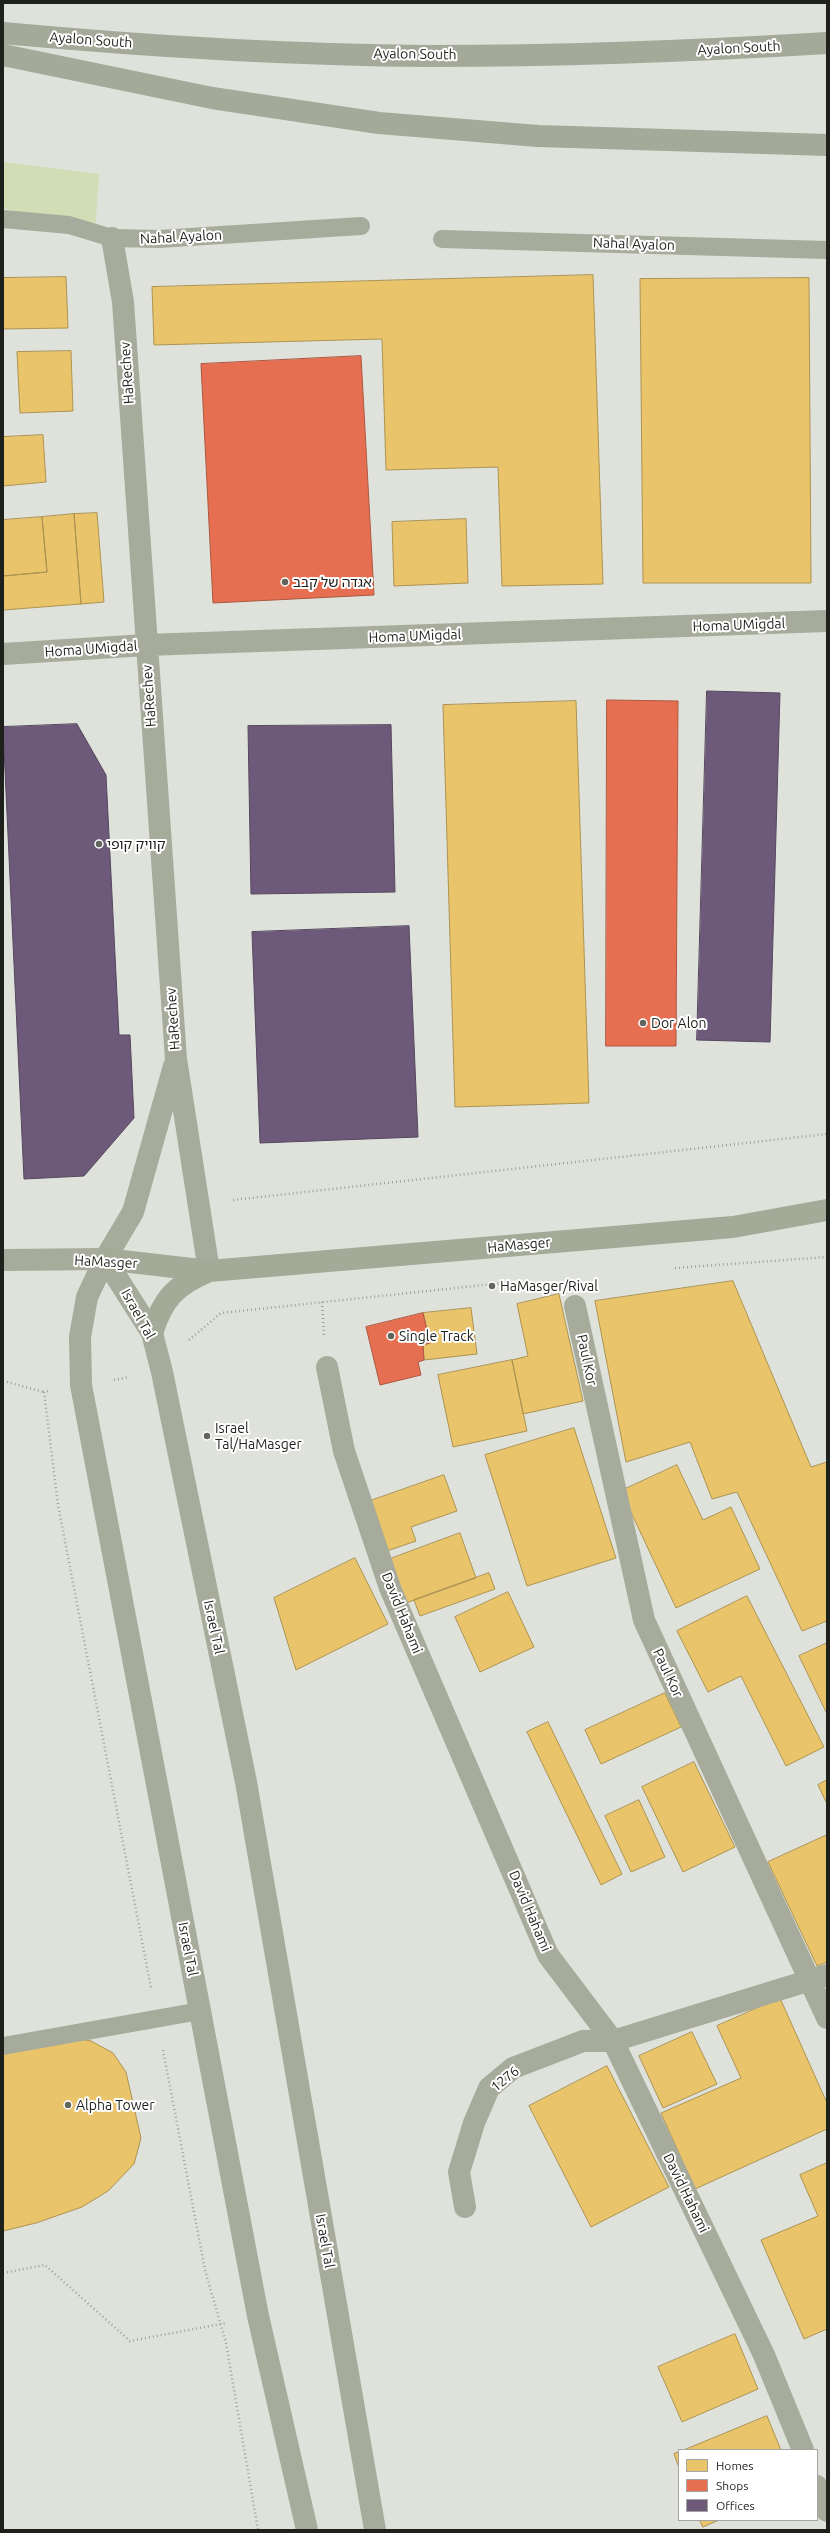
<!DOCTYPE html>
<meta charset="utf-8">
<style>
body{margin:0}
#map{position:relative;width:830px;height:2533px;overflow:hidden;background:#dfe2da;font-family:Ubuntu,sans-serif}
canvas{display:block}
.frame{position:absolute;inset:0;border:4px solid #1e201b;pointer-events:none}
.legend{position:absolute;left:678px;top:2449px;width:140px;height:72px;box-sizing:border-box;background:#fff;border:1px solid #a5a6a4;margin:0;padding:5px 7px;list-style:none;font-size:12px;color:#1e201b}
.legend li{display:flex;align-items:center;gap:8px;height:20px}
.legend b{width:20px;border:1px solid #a5a6a4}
</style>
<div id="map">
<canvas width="830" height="2533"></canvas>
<div class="frame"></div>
<ul class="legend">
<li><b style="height:11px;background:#e9c46a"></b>Homes</li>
<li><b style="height:11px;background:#e76f51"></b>Shops</li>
<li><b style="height:11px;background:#6d597a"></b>Offices</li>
</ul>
</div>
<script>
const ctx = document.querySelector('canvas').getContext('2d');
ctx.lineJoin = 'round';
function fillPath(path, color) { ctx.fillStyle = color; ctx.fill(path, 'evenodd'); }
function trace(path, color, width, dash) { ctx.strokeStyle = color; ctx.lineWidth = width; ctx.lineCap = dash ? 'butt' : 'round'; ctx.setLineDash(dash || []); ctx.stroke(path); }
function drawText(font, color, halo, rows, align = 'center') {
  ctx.font = font + ' Ubuntu,"Noto Sans Hebrew",sans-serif'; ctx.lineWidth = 4; ctx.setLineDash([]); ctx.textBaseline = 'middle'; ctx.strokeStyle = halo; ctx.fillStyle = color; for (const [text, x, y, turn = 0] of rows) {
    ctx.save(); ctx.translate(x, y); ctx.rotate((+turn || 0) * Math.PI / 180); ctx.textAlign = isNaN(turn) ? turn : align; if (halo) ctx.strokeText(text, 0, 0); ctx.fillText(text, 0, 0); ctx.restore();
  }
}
const green = new Path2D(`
 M 3,162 L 99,174 L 95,233 L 3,208 Z`);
const homes = new Path2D(`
 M 593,275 L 603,584 L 502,586 L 498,467 L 386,470 L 382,339 L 154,345 L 152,287 Z
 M 66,277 L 68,328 L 3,329 L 3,278 Z
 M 809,278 L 811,583 L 643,583 L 640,279 Z
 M 71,351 L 73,411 L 20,413 L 17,352 Z
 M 43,435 L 46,482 L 3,486 L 3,437 Z
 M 97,513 L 104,602 L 81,604 L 74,514 Z
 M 74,514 L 81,604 L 3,610 L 3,576 L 47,572 L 42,517 Z
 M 42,517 L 47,572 L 3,576 L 3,520 Z
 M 466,519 L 468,583 L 394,586 L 392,522 Z
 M 576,701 L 589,1103 L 455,1107 L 443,705 Z
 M 733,1281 L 811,1467 L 827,1462 L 827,1621 L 802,1631 L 737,1492 L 712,1499 L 690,1442 L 626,1462 L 595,1301 Z
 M 559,1294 L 583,1401 L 523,1414 L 512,1360 L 528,1356 L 517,1304 Z
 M 471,1308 L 477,1354 L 424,1360 L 423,1345 L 430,1343 L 423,1313 Z
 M 512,1360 L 527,1431 L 453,1447 L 438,1375 Z
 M 574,1428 L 616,1558 L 527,1586 L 485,1455 Z
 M 677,1465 L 703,1520 L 731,1507 L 760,1569 L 676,1608 L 621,1491 Z
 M 444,1475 L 457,1511 L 411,1527 L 416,1541 L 387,1551 L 370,1501 Z
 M 460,1533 L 476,1578 L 406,1603 L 390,1559 Z
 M 355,1558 L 388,1624 L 296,1670 L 274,1598 Z
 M 489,1573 L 495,1589 L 420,1616 L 414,1600 Z
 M 508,1592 L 534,1647 L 480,1672 L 455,1617 Z
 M 747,1596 L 824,1747 L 786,1766 L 741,1676 L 708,1692 L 677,1631 Z
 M 827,1643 L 827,1714 L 799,1656 Z
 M 665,1693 L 681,1727 L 601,1764 L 585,1730 Z
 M 548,1722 L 622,1874 L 601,1885 L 527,1732 Z
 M 694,1762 L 735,1847 L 683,1872 L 642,1787 Z
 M 827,1780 L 827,1804 L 818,1785 Z
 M 639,1800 L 665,1857 L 631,1872 L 605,1816 Z
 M 827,1835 L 827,1962 L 817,1966 L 768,1862 Z
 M 780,1998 L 827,2103 L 827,2129 L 695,2189 L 661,2113 L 741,2078 L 717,2026 Z
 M 692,2032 L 717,2084 L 663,2108 L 639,2056 Z
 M 75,2038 L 91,2041 L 113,2053 L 126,2072 L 141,2138 L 134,2164 L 108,2191 L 82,2207 L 36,2223 L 3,2231 L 3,2055 Z
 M 607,2066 L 669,2187 L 591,2227 L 529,2106 Z
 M 827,2163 L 827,2329 L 804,2339 L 761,2240 L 818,2216 L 800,2175 Z
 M 735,2334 L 758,2389 L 682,2422 L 658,2367 Z
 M 767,2416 L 781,2450 L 684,2450 Z
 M 679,2452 L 679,2468 L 674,2454 Z
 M 700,2520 L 719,2520 L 703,2527 Z`);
const shops = new Path2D(`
 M 361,356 L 374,595 L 213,603 L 201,364 Z
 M 607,700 L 678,701 L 676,1046 L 606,1046 Z
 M 423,1313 L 430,1343 L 423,1345 L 424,1360 L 418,1362 L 421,1375 L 380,1385 L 366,1327 Z`);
const offices = new Path2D(`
 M 707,691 L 780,693 L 770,1042 L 697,1040 Z
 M 77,724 L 106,775 L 119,1035 L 130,1035 L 134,1118 L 84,1176 L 24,1179 L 3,727 Z
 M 391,725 L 395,892 L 251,894 L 248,726 Z
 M 409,926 L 418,1137 L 260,1143 L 252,932 Z`);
const path = new Path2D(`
 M 233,1200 L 827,1134
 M 675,1268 L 827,1257
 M 322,1302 L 324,1335
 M 189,1340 L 221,1313 L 512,1282
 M 114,1380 L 129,1377
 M 3,1381 L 44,1392
 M 48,1391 L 44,1392 L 58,1505 L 151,1988
 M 163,2050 L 205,2270 L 226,2343 L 258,2530
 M 3,2273 L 45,2265 L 130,2341 L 226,2323`);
const service = new Path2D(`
 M 3,219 L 69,225 L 112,238 L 159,239 L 361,226
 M 442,239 L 827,250
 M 3,2046 L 200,2011`);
const minor = new Path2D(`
 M 112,238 L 123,302 L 176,1059 L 209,1271
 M 3,654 L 146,645 L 827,621
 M 105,1259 L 133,1212 L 174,1066
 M 575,1306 L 644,1620 L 827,2018
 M 327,1367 L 344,1451 L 390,1588 L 548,1955 L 613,2041 L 764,2355 L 803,2450
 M 465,2207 L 459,2172 L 474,2123 L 489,2088 L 513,2068 L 583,2041 L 613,2041 L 827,1975
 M 817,2486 L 827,2511`);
const tertiary = new Path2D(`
 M 105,1259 L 152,1333 L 162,1372 L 246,1782 L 375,2530
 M 105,1259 L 87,1297 L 80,1337 L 81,1385 L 258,2316 L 307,2530
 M 3,1260 L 105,1259`);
const secondary = new Path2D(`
 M 105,1259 L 209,1271 L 733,1227 L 827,1210
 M 152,1333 C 163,1298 176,1285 209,1271`);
const motorway = new Path2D(`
 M 3,33 C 144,46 287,55 429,56 C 562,56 695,51 827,43
 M 3,55 L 212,98 L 379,123 L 538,136 L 827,145`);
const markers = [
 [285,582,4,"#62645e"],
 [99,844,4,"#62645e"],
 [643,1023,4,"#62645e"],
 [492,1286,4,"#62645e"],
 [391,1336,4,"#62645e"],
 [207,1436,4,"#62645e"],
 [68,2105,4,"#62645e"]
];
const streetNames = [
 ["Ayalon South",91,40,4],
 ["Ayalon South",739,48,-3],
 ["Ayalon South",415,54,1],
 ["Nahal Ayalon",181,237,-3],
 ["Nahal Ayalon",634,244,2],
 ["HaRechev",127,373,-94],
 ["Homa UMigdal",739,625,-2],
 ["Homa UMigdal",415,636,-2],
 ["Homa UMigdal",91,649,-4],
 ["HaRechev",149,696,-94],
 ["HaRechev",173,1019,-94],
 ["HaMasger",519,1245,-5],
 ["HaMasger",106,1262,3],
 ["Israel Tal",138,1314,61],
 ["Paul Kor",587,1360,78],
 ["David Hahami",402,1613,68],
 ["Israel Tal",214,1627,78],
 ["Paul Kor",668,1673,65],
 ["David Hahami",530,1911,67],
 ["Israel Tal",188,1949,79],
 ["1276",505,2079,-39],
 ["David Hahami",686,2193,64],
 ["Israel Tal",325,2241,80]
];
const poiNames = [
 ["אגדה של קבב",293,582],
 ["קוויק קופי",107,844],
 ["Dor Alon",651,1023],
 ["HaMasger/Rival",500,1286],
 ["Single Track",399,1336],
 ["Israel",215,1428],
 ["Tal/HaMasger",215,1444],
 ["Alpha Tower",76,2105]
];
fillPath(green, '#d1ddb4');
fillPath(homes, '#e9c46a');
trace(homes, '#ac9352', 1);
fillPath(shops, '#e76f51');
trace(shops, '#ab5741', 1);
fillPath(offices, '#6d597a');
trace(offices, '#55485e', 1);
trace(path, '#9fa297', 2.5, [1, 3]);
trace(service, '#a7ab9b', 18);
trace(minor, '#a7ab9b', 22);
trace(tertiary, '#a7ab9b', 22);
trace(secondary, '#a4aa98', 22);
trace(motorway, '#a5a999', 22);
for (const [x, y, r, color] of markers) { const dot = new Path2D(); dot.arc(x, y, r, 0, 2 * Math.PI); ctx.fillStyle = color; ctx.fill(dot); trace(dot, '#fff', 1.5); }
drawText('14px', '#1e201b', '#fff', streetNames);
drawText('14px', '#1e201b', '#fff', poiNames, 'left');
</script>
